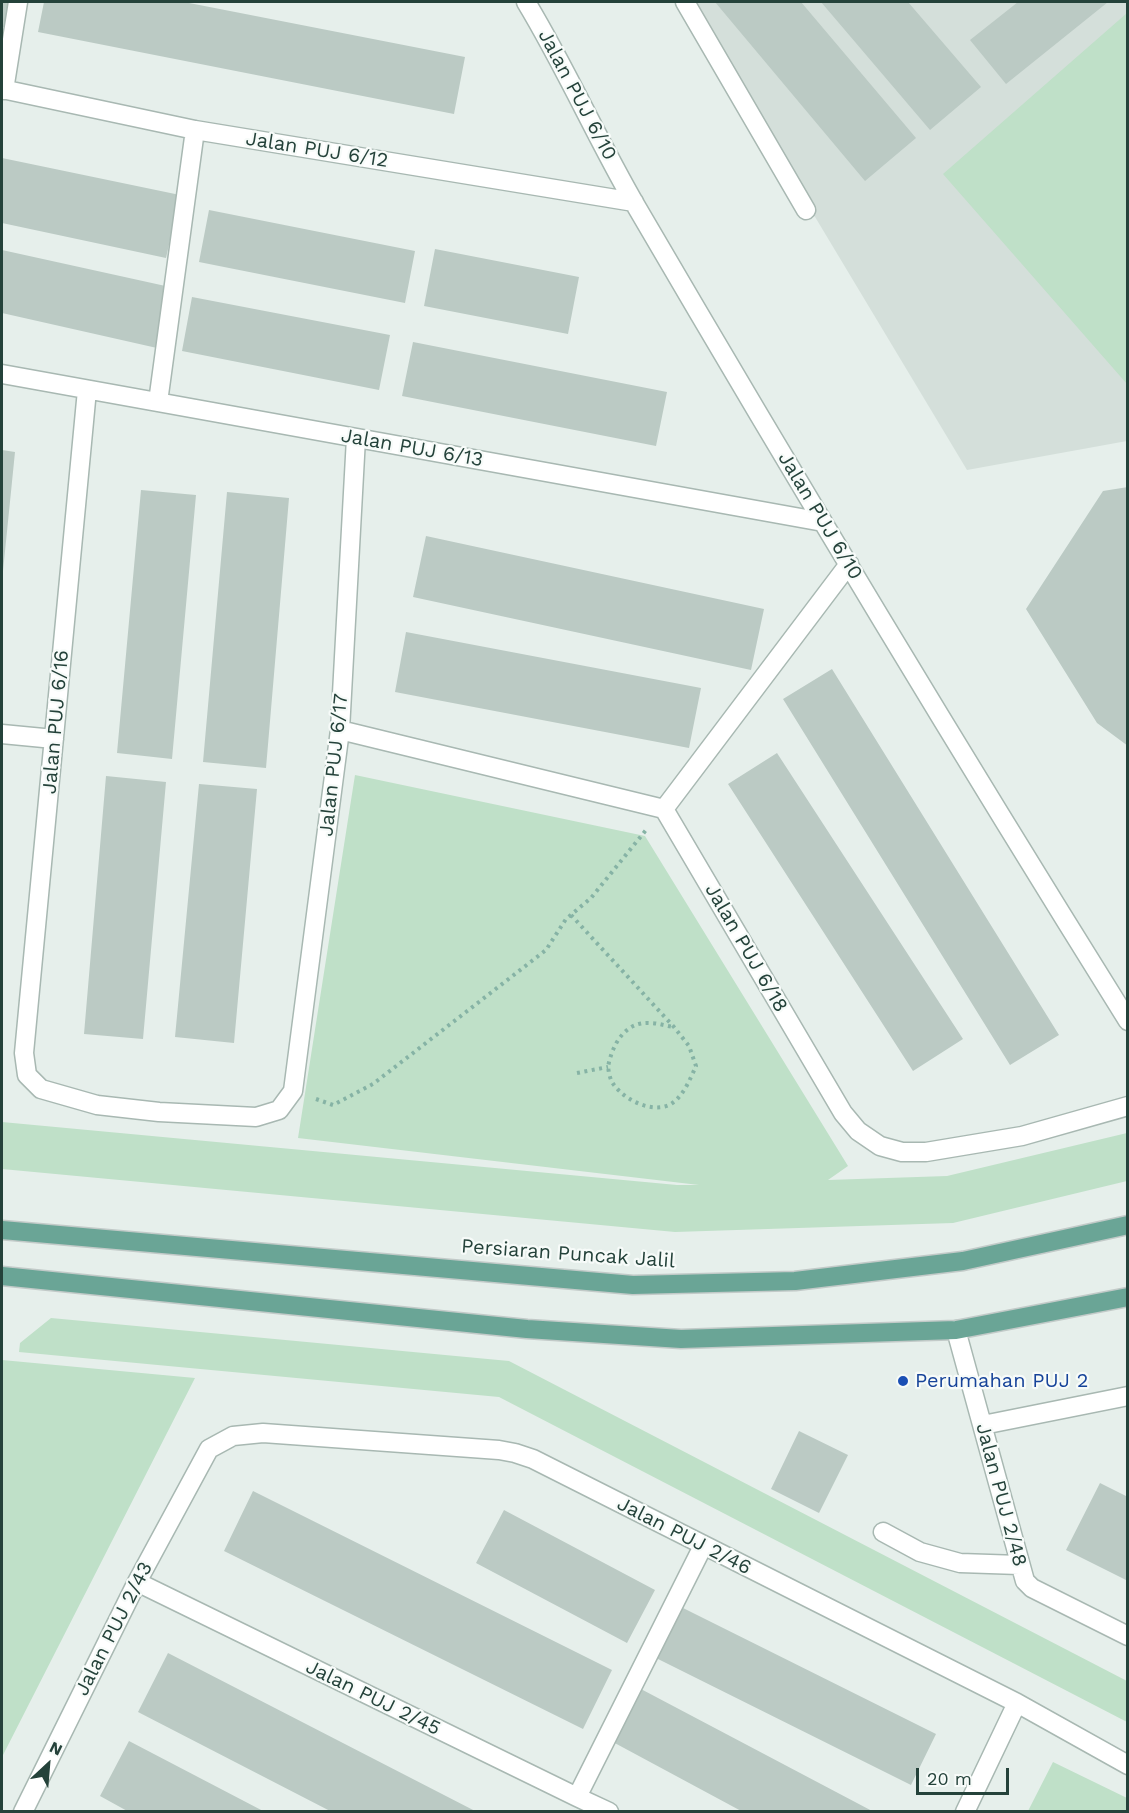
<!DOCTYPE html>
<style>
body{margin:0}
#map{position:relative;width:1129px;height:1813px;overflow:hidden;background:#e6efeb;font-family:"Work Sans",sans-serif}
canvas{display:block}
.frame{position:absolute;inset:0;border:3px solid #24423a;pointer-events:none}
.north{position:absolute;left:18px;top:1735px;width:60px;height:60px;-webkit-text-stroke:4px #f7fbf9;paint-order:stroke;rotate:26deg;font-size:16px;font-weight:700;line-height:24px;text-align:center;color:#24423a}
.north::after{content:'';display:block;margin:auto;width:21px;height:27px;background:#24423a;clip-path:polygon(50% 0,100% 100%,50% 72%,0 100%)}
.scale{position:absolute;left:916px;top:1768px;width:93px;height:27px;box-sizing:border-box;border:3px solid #24423a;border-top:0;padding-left:8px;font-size:18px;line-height:21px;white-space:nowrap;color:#24423a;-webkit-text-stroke:4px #f7fbf9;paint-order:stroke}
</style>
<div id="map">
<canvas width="1129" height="1813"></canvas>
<div class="frame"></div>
<div class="north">N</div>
<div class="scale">20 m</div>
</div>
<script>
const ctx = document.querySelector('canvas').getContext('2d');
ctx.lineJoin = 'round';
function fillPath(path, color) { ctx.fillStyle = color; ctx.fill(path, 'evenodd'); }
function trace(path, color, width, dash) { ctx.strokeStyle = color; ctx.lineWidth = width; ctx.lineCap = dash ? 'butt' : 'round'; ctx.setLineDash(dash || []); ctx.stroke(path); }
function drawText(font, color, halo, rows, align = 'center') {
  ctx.font = font + ' "Work Sans",sans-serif'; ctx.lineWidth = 4.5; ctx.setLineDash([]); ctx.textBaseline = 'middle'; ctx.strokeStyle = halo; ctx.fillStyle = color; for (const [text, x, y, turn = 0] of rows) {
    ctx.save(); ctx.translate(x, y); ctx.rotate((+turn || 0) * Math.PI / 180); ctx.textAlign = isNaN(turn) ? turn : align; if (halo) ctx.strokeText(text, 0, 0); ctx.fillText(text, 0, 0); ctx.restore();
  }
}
const built = new Path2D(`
 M 686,2 L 1127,2 L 1127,441 L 967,470 Z`);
const green = new Path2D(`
 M 1127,13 L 1127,384 L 943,174 Z
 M 355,775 L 645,836 L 848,1166 L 828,1180 L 947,1176 L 1127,1133 L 1127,1181 L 953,1223 L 675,1232 L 2,1169 L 2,1122 L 677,1185 L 699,1185 L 298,1138 Z
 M 51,1318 L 509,1361 L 1127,1681 L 1127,1722 L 499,1397 L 19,1352 L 20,1343 Z
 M 2,1360 L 195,1378 L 2,1757 Z
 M 1053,1762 L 1127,1798 L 1127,1811 L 1028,1811 Z`);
const building = new Path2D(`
 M 2,2 L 10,2 L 5,27 L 2,27 Z
 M 44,2 L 184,2 L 465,57 L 454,114 L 38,32 Z
 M 715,2 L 801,2 L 916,138 L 865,181 Z
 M 821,2 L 908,2 L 981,87 L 930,130 Z
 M 1018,2 L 1108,2 L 1006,84 L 970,40 Z
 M 2,158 L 180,195 L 166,258 L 2,223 Z
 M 209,210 L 415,251 L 405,303 L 199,262 Z
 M 435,249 L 579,277 L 568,334 L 424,306 Z
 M 2,250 L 170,287 L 157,348 L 2,313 Z
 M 192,297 L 390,335 L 379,390 L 182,351 Z
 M 413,342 L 667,392 L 656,446 L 402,396 Z
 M 2,450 L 15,452 L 3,571 L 2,571 Z
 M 1128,487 L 1128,746 L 1097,723 L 1026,609 L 1103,491 Z
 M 141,490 L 196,495 L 172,759 L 117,753 Z
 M 227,492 L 289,498 L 266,768 L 203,762 Z
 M 426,536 L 764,609 L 751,670 L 413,597 Z
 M 406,632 L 701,688 L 689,748 L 395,692 Z
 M 832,669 L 1059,1035 L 1010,1065 L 783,699 Z
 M 777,753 L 963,1039 L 913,1071 L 728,784 Z
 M 106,776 L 166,782 L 143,1039 L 84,1034 Z
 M 199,784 L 257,789 L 234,1043 L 175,1037 Z
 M 799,1431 L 848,1455 L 819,1513 L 771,1489 Z
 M 1100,1483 L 1128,1497 L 1128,1581 L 1066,1550 Z
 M 253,1491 L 612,1670 L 583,1729 L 224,1551 Z
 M 504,1510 L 655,1590 L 627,1643 L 476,1563 Z
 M 681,1607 L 936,1734 L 911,1785 L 656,1658 Z
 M 168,1653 L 477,1812 L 332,1812 L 138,1712 Z
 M 639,1688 L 874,1812 L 743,1812 L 611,1741 Z
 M 129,1741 L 265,1812 L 129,1812 L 100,1796 Z`);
const path = new Path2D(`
 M 571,915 L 674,1027 L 689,1046 L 696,1066 C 690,1079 683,1098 669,1105 C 651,1113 625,1100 614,1085 C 610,1080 609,1073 608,1067 C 612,1045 625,1021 650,1023 C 658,1023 666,1026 674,1027
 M 577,1073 L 608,1067
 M 316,1099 L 333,1105 L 373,1084 L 546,950 L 566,919 L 591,898 L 646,830`);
const minor = new Path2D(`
 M 526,2 C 566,68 597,139 636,206 C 796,480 960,752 1128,1021
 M 685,2 L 806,210
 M 2,89 L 195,130 L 634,202
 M 4,90 L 18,2
 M 2,374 L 823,522
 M 87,390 L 24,1053 L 27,1075 L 41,1089 L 97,1105 L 159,1112 L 256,1117 L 279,1110 L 293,1091 L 340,730 L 356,438
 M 158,402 L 195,130
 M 340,730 L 664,809 L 843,1113 L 858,1131 L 880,1146 L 902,1152 L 926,1152 L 1022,1136 L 1128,1106
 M 2,734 L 54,739
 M 664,809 L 849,564
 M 956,1330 L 1025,1581 L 1032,1588 L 1128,1636
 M 983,1425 L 1128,1396
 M 883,1532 L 920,1552 L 960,1563 L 1019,1565
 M 137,1582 L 577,1797 L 609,1812
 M 577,1797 L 703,1546
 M 23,1812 L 137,1582 L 209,1449 L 233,1436 L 263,1433 L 499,1450 L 515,1453 L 533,1459 L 1017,1703 L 1128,1765
 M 965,1812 L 1017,1703`);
const major = new Path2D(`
 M 2,1230 L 633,1285 L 795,1281 L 963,1261 L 1128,1225
 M 2,1276 L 527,1329 L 681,1339 L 956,1330 L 1128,1297`);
const markers = [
 [903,1381,6,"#1a4fb4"]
];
const streetNames = [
 ["Jalan PUJ 6/10",577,95,62],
 ["Jalan PUJ 6/12",317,150,9],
 ["Jalan PUJ 6/13",412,448,10],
 ["Jalan PUJ 6/10",820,516,59],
 ["Jalan PUJ 6/16",56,722,-85],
 ["Jalan PUJ 6/17",334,765,-84],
 ["Jalan PUJ 6/18",746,948,60],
 ["Persiaran Puncak Jalil",568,1254,4],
 ["Jalan PUJ 2/48",1001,1495,75],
 ["Jalan PUJ 2/46",684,1536,27],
 ["Jalan PUJ 2/43",114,1629,-63],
 ["Jalan PUJ 2/45",373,1698,26]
];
const transitNames = [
 ["Perumahan PUJ 2",915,1381]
];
fillPath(built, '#d4dfda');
fillPath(green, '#bfe0c8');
fillPath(building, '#bbcac4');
trace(minor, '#a8b8b2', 21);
trace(major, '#c2cac8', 21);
trace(path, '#86b3a5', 4, [3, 4.5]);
trace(minor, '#fff', 18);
trace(major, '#6aa596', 18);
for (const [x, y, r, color] of markers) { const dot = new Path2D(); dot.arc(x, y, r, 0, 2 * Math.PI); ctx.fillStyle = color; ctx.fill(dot); trace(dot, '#f7fbf9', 2); }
drawText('20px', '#24423a', '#f7fbf9', streetNames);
drawText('20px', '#164399', '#f7fbf9', transitNames, 'left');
</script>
